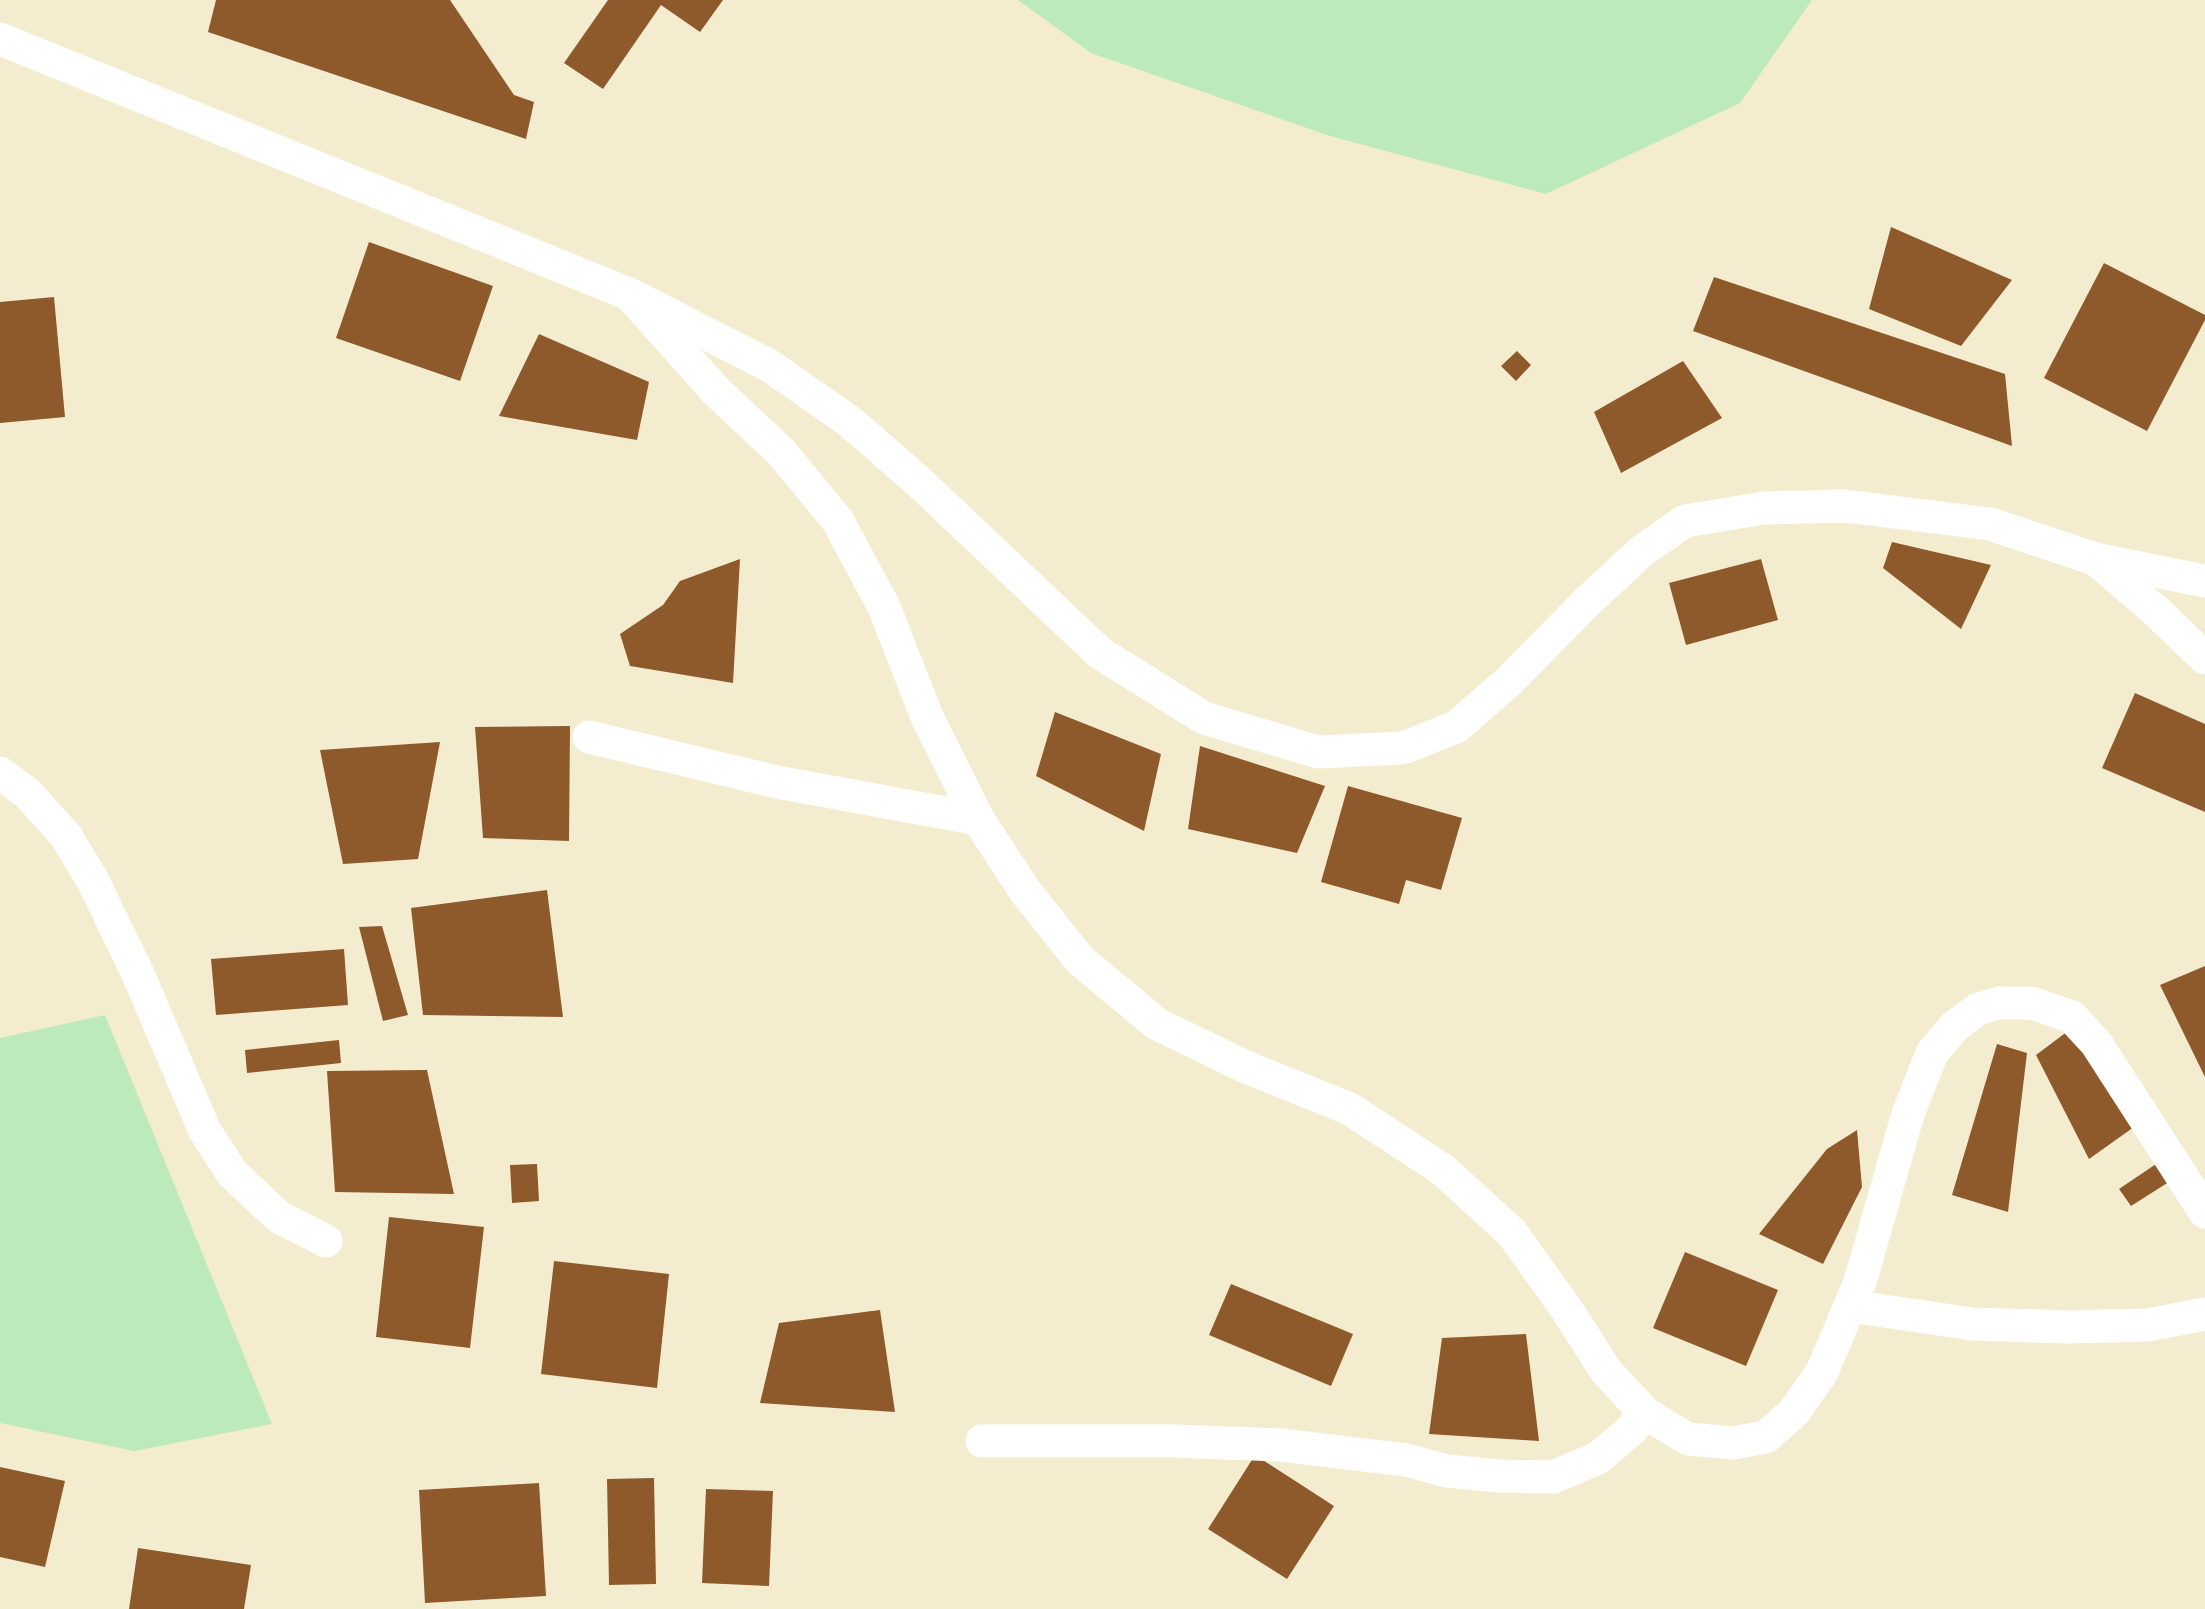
<!DOCTYPE html>
<style>
body{margin:0}
canvas{display:block;background:#f4eccf}
</style>
<canvas width="2205" height="1609"></canvas>
<script>
const ctx = document.querySelector('canvas').getContext('2d');
ctx.lineJoin = 'round';
function fillPath(path, color) { ctx.fillStyle = color; ctx.fill(path, 'evenodd'); }
function trace(path, color, width, dash) { ctx.strokeStyle = color; ctx.lineWidth = width; ctx.lineCap = dash ? 'butt' : 'round'; ctx.setLineDash(dash || []); ctx.stroke(path); }
const green = new Path2D(`
 M 1018,0 L 1812,0 L 1740,103 L 1546,194 L 1330,136 L 1091,53 Z
 M 105,1015 L 272,1424 L 134,1451 L 0,1423 L 0,1038 Z`);
const building = new Path2D(`
 M 216,0 L 450,0 L 514,95 L 534,102 L 526,139 L 208,32 Z
 M 608,0 L 723,0 L 700,32 L 661,5 L 603,89 L 564,63 Z
 M 1891,227 L 2012,280 L 1961,346 L 1869,309 Z
 M 369,242 L 493,286 L 460,381 L 336,338 Z
 M 2104,263 L 2205,315 L 2205,320 L 2147,431 L 2044,378 Z
 M 1714,277 L 2005,374 L 2012,446 L 1693,331 Z
 M 54,297 L 65,417 L 0,423 L 0,302 Z
 M 539,334 L 649,382 L 637,440 L 499,416 Z
 M 1517,351 L 1531,365 L 1516,381 L 1501,366 Z
 M 1683,361 L 1722,418 L 1621,473 L 1594,412 Z
 M 1892,542 L 1991,565 L 1961,629 L 1883,568 Z
 M 740,559 L 733,683 L 630,666 L 620,634 L 663,605 L 680,581 Z
 M 1761,559 L 1778,620 L 1686,645 L 1669,583 Z
 M 2135,693 L 2205,724 L 2205,812 L 2102,768 Z
 M 1055,712 L 1161,754 L 1144,831 L 1036,776 Z
 M 570,726 L 569,841 L 483,838 L 475,727 Z
 M 440,742 L 418,859 L 343,864 L 320,750 Z
 M 1200,746 L 1325,786 L 1297,853 L 1188,829 Z
 M 1348,786 L 1462,818 L 1441,890 L 1406,880 L 1399,904 L 1321,882 Z
 M 547,890 L 563,1017 L 423,1015 L 411,908 Z
 M 382,926 L 408,1015 L 383,1021 L 359,927 Z
 M 344,949 L 348,1005 L 216,1015 L 211,959 Z
 M 2205,966 L 2205,1077 L 2160,985 Z
 M 2072,1028 L 2141,1122 L 2089,1159 L 2036,1055 Z
 M 339,1040 L 341,1063 L 247,1073 L 245,1050 Z
 M 1997,1044 L 2027,1053 L 2008,1212 L 1952,1195 Z
 M 427,1070 L 454,1194 L 335,1192 L 327,1071 Z
 M 1857,1130 L 1862,1187 L 1823,1264 L 1759,1234 L 1827,1149 Z
 M 2159,1162 L 2172,1180 L 2131,1206 L 2119,1189 Z
 M 537,1164 L 539,1201 L 512,1203 L 510,1165 Z
 M 389,1217 L 484,1227 L 470,1348 L 376,1337 Z
 M 1685,1252 L 1778,1290 L 1746,1366 L 1653,1328 Z
 M 554,1261 L 669,1274 L 657,1388 L 541,1374 Z
 M 1231,1284 L 1353,1334 L 1331,1386 L 1209,1335 Z
 M 880,1310 L 895,1412 L 760,1403 L 779,1323 Z
 M 1526,1334 L 1539,1441 L 1429,1434 L 1442,1338 Z
 M 1255,1455 L 1334,1506 L 1287,1579 L 1208,1529 Z
 M 0,1467 L 65,1481 L 45,1567 L 0,1557 Z
 M 654,1478 L 656,1584 L 609,1585 L 607,1479 Z
 M 539,1483 L 546,1596 L 425,1603 L 419,1490 Z
 M 706,1489 L 773,1491 L 769,1586 L 702,1583 Z
 M 138,1548 L 251,1565 L 244,1609 L 129,1609 Z`);
const street = new Path2D(`
 M 631,296 L 716,391 L 781,452 L 838,521 L 884,607 L 927,717 L 978,819 L 1025,891 L 1080,960 L 1157,1024 L 1246,1067 L 1350,1109 L 1443,1170 L 1512,1233 L 1567,1310 L 1606,1371 L 1645,1413 L 1688,1439 L 1733,1443 L 1766,1437 L 1794,1412 L 1822,1372 L 1860,1282 L 1908,1114 L 1932,1053 L 1954,1027 L 1978,1009 L 1999,1003 L 2032,1003 L 2072,1017 L 2096,1043 L 2205,1212
 M 2095,559 L 2205,581
 M 589,737 L 777,782 L 978,819
 M 0,773 L 27,793 L 66,836 L 93,881 L 138,974 L 205,1131 L 232,1173 L 279,1217 L 326,1241
 M 1850,1306 L 1972,1324 L 2069,1327 L 2148,1325 L 2205,1314
 M 982,1441 L 1173,1441 L 1281,1445 L 1406,1460 L 1447,1471 L 1499,1476 L 1553,1477 L 1598,1458 L 1631,1430 L 1645,1413`);
const secondary = new Path2D(`
 M 0,39 L 629,294 L 770,366 L 849,421 L 918,481 L 1100,653 L 1204,718 L 1318,752 L 1403,748 L 1456,727 L 1507,683 L 1589,600 L 1642,551 L 1685,521 L 1764,508 L 1845,506 L 1990,524 L 2095,559 L 2156,611 L 2205,658`);
fillPath(green, '#bceabd');
fillPath(building, '#8e5a2b');
trace(street, '#fff', 33);
trace(secondary, '#fff', 33);
</script>
